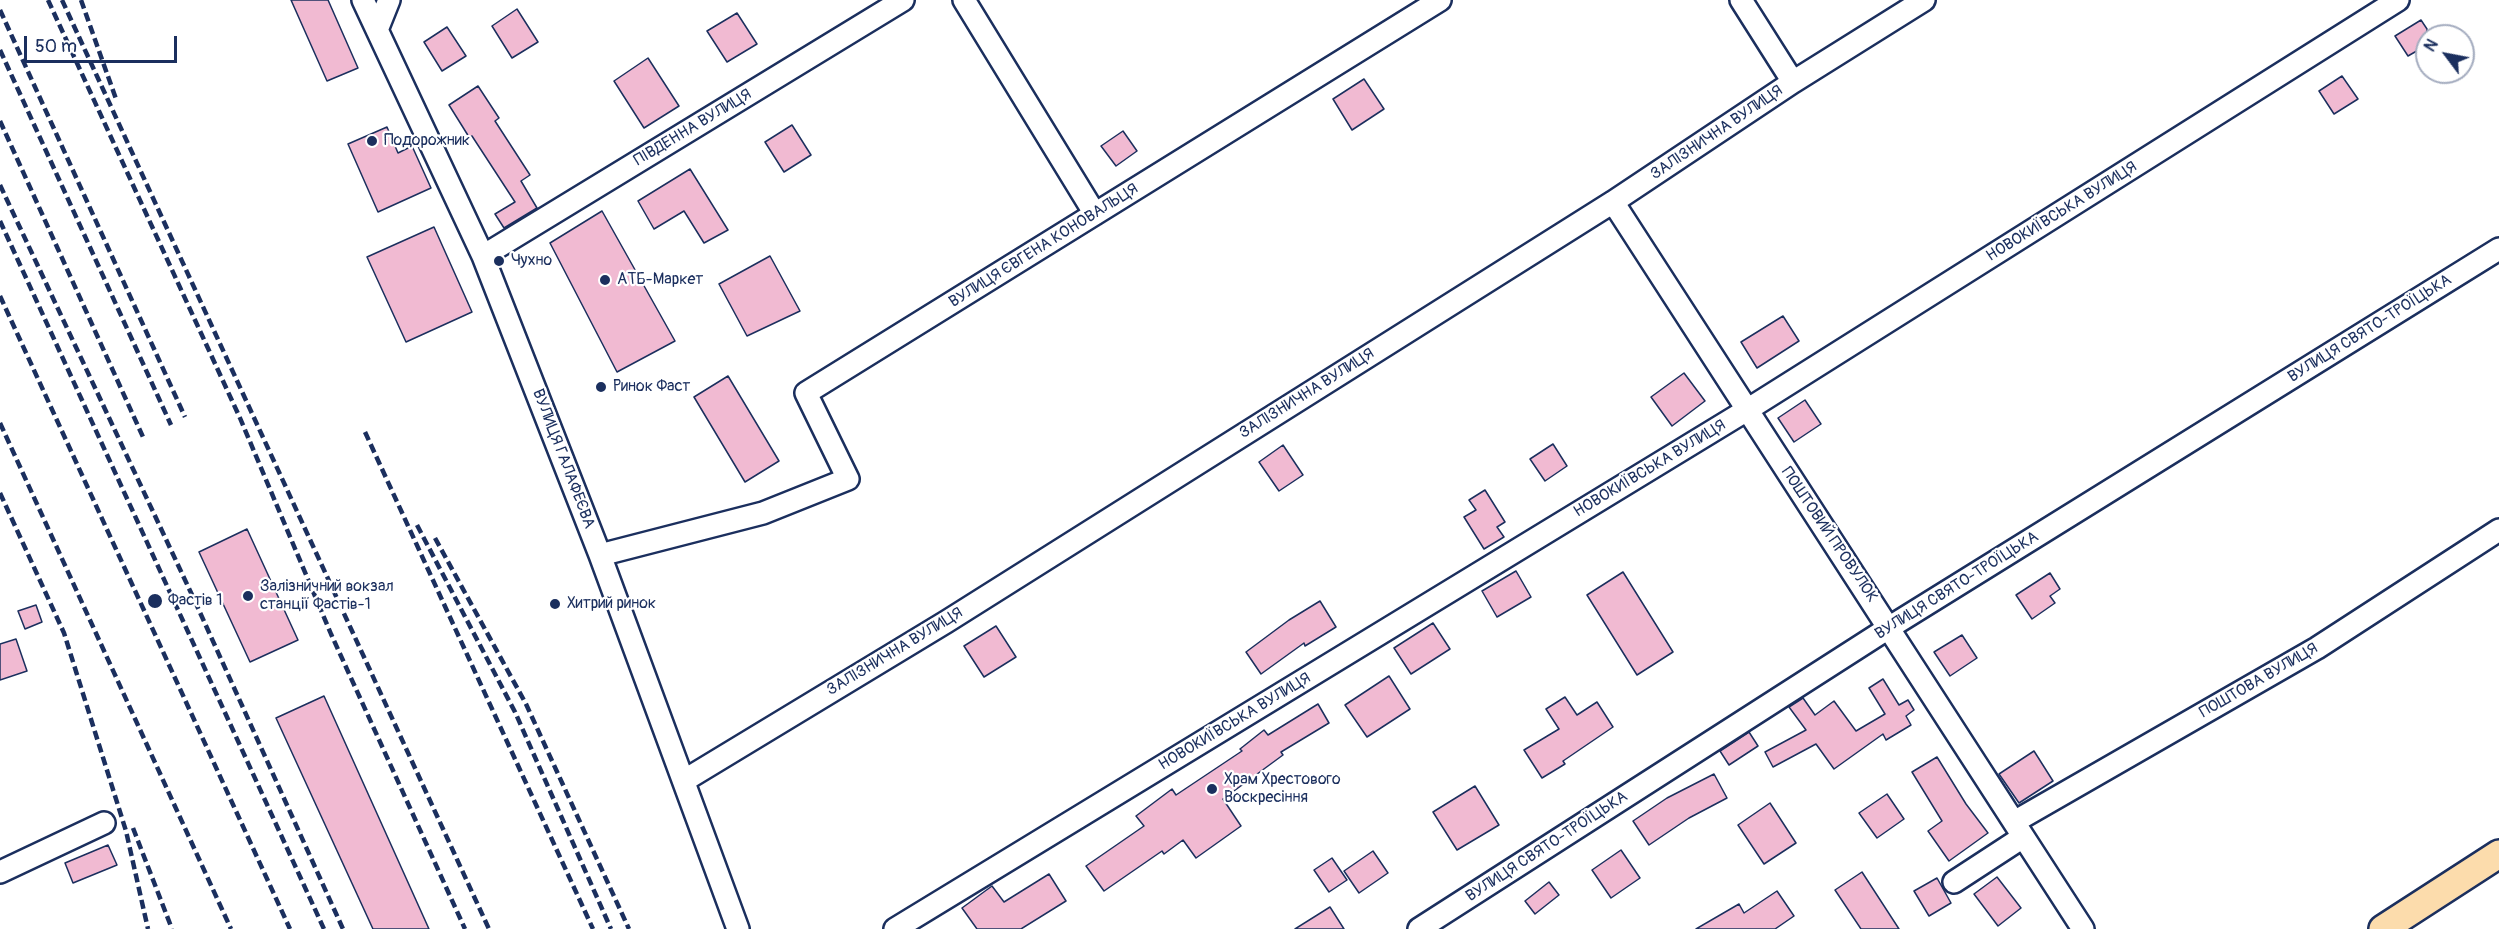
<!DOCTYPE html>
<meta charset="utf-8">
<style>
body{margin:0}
#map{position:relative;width:2499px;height:929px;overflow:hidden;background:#fff;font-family:Pangolin,sans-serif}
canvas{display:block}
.north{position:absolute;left:2415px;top:24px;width:60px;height:60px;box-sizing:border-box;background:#fff;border:2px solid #a4acbf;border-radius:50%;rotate:302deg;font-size:16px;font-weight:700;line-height:24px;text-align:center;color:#1b2f5e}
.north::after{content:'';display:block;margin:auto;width:21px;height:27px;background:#1b2f5e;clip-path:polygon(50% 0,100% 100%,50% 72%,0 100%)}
.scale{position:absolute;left:24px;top:36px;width:153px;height:27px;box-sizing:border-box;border:3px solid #1b2f5e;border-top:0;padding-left:8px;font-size:18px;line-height:21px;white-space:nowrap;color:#1b2f5e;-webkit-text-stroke:4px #fff;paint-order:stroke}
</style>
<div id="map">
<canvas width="2499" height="929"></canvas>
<div class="north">N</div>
<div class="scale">50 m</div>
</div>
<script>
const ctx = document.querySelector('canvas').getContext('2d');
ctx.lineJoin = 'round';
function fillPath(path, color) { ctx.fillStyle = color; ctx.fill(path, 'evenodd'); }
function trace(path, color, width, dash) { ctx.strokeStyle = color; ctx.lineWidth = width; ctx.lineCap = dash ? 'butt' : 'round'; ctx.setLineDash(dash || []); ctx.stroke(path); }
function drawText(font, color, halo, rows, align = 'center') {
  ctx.font = font + ' Pangolin,sans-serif'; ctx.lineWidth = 4.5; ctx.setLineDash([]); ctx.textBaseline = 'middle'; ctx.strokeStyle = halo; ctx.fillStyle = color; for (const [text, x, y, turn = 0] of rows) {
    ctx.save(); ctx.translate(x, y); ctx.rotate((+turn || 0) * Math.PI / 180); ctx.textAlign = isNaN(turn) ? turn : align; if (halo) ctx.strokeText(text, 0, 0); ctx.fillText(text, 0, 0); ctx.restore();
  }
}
const building = new Path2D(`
 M 291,0 L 328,0 L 358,68 L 327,81 Z
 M 517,9 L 538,42 L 512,58 L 492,26 Z
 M 737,13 L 757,44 L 727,62 L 707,31 Z
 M 2421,20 L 2427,29 L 2427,45 L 2408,56 L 2395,36 Z
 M 447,27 L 466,56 L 442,71 L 424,42 Z
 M 648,58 L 679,106 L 644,128 L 614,81 Z
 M 2342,76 L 2358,99 L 2334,114 L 2319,91 Z
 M 1364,79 L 1384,109 L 1352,130 L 1333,99 Z
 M 478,86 L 499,118 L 495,121 L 530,175 L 521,181 L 537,208 L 504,228 L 495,214 L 515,202 L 472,136 L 469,137 L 449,105 Z
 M 792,125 L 811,155 L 784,172 L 765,142 Z
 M 387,127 L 398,153 L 412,146 L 431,188 L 378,212 L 348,144 Z
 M 1123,131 L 1137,151 L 1116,166 L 1101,146 Z
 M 690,169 L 728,230 L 704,243 L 684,211 L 654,229 L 638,201 Z
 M 602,211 L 675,341 L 617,372 L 550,243 Z
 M 434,227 L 472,312 L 406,342 L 367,257 Z
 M 770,256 L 800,311 L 747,336 L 719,284 Z
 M 1783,316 L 1799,341 L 1757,368 L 1741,342 Z
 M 1684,373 L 1705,401 L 1672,426 L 1651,397 Z
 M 728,376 L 779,461 L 745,482 L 694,397 Z
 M 1805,400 L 1821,424 L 1794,442 L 1778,418 Z
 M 1553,444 L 1567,466 L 1545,481 L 1530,459 Z
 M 1283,445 L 1303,475 L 1279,491 L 1259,462 Z
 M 1485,490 L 1505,522 L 1497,527 L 1504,537 L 1484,549 L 1464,517 L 1476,510 L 1469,500 Z
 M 247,529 L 298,640 L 250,662 L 199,552 Z
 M 1516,571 L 1531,597 L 1497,617 L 1482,591 Z
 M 1623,572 L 1673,652 L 1637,675 L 1587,595 Z
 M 2050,573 L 2060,589 L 2050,596 L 2055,603 L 2032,619 L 2016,595 Z
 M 1320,601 L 1336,627 L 1305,646 L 1304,643 L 1261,674 L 1246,652 L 1289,620 Z
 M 36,605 L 42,622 L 25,629 L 18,611 Z
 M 1433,623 L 1450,649 L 1411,674 L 1394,648 Z
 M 996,626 L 1016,657 L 984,677 L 964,646 Z
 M 1962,635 L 1977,658 L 1950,676 L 1934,652 Z
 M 16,639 L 27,671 L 0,680 L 0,644 Z
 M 1389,676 L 1410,709 L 1367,737 L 1345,705 Z
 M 1883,679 L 1899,705 L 1908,700 L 1914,710 L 1906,716 L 1911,725 L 1886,740 L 1883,734 L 1834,769 L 1816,744 L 1773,767 L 1765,752 L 1806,730 L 1789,707 L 1803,698 L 1815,715 L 1834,701 L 1856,731 L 1885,714 L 1869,688 Z
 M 324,696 L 429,929 L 373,929 L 276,718 Z
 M 1565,697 L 1577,715 L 1597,702 L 1613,727 L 1563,761 L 1565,764 L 1542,778 L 1524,750 L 1559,729 L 1546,709 Z
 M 1318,704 L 1329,723 L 1281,752 L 1283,755 L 1223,799 L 1241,826 L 1196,858 L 1183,840 L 1164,854 L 1162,851 L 1104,891 L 1086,866 L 1144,826 L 1136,816 L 1172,789 L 1176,795 L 1242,751 L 1240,749 L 1264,730 L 1268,735 Z
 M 1749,732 L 1758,746 L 1729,765 L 1720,751 Z
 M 2034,751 L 2053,781 L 2019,803 L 1999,774 Z
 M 1937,757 L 1966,804 L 1988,833 L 1949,861 L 1928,831 L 1942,821 L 1912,772 Z
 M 1714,774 L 1727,798 L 1689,818 L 1649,845 L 1633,821 L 1667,798 Z
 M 1475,786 L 1499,825 L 1457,850 L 1433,812 Z
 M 1887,794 L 1904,819 L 1877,838 L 1859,813 Z
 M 1770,803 L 1796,843 L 1764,864 L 1738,825 Z
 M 108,845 L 117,865 L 73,883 L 65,863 Z
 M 1621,850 L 1640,878 L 1611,898 L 1592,870 Z
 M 1373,851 L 1388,873 L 1359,893 L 1344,871 Z
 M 1332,858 L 1347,880 L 1329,892 L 1314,870 Z
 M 1862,872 L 1899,929 L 1861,929 L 1835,890 Z
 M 1049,874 L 1066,901 L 1021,929 L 977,929 L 962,908 L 992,886 L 1004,902 Z
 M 1997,877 L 2021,908 L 1998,926 L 1974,894 Z
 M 1937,878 L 1951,903 L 1929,916 L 1914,891 Z
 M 1549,882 L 1559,895 L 1535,914 L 1525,901 Z
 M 1777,891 L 1794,916 L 1775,929 L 1696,929 L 1739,904 L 1744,913 Z
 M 1330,907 L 1344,929 L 1295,929 Z`);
const minor = new Path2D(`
 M 363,0 L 483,256 L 600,555 L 738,929
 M 964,0 L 1095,214
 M 1741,0 L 1793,82
 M 377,30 L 389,0
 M 1613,202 L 2083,929
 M 483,256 L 903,0
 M 600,555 L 763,513 L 848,479 L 806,393 L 1440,0
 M 685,780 L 946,622 L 1613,202 L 1793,82 L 1924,0
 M 2014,822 L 2317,648 L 2499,530
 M 0,872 L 104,823
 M 1954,882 L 2023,837
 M 895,929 L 1747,410 L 2398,0
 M 1419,929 L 1890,627 L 2499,249`);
const major = new Path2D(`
 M 2383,929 L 2499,854`);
const rail = new Path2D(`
 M 48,0 L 240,418 L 331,634 L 465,929
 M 62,0 L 489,929
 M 81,0 L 116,99
 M 0,10 L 185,417
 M 0,50 L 171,425
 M 0,121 L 143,437
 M 0,185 L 193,597 L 343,929
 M 0,221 L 324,929
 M 0,296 L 290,929
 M 0,423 L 231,929
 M 365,432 L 593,929
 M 0,493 L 64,633 L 126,831 L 148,929
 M 417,525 L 515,712 L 611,929
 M 435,538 L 526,704 L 629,929
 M 133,828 L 172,929`);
const markers = [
 [372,141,6,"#1b2f5e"],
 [499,261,6,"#1b2f5e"],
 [605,280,6,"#1b2f5e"],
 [601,387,6,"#1b2f5e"],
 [248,596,6,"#1b2f5e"],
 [155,601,8,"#1b2f5e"],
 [555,604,6,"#1b2f5e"],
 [1212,789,6,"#1b2f5e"]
];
const streetNames = [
 ["ПІВДЕННА ВУЛИЦЯ",693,128,-31],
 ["ЗАЛІЗНИЧНА ВУЛИЦЯ",1717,133,-34],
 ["НОВОКИЇВСЬКА ВУЛИЦЯ",2062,212,-32],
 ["ВУЛИЦЯ ЄВГЕНА КОНОВАЛЬЦЯ",1044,246,-32],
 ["ВУЛИЦЯ СВЯТО-ТРОЇЦЬКА",2370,329,-32],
 ["ЗАЛІЗНИЧНА ВУЛИЦЯ",1307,394,-32],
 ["ВУЛИЦЯ ГАЛАФЕЄВА",563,459,69],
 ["НОВОКИЇВСЬКА ВУЛИЦЯ",1650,469,-31],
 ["ПОШТОВИЙ ПРОВУЛОК",1829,535,56],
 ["ВУЛИЦЯ СВЯТО-ТРОЇЦЬКА",1957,586,-32],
 ["ЗАЛІЗНИЧНА ВУЛИЦЯ",895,652,-31],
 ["ПОШТОВА ВУЛИЦЯ",2259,681,-30],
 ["НОВОКИЇВСЬКА ВУЛИЦЯ",1235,722,-31],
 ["ВУЛИЦЯ СВЯТО-ТРОЇЦЬКА",1547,847,-33]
];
const poiNames = [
 ["Подорожник",384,141],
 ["Чухно",511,261],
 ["АТБ-Маркет",617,280],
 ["Ринок Фаст",613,387],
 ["Залізничний вокзал",260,587],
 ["станції Фастів-1",260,605],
 ["Фастів 1",168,601],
 ["Хитрий ринок",567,604],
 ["Храм Хрестового",1224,780],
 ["Воскресіння",1224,798]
];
fillPath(building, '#f1bad2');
trace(building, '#1b2f5e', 1.5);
trace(minor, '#1b2f5e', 26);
trace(major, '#1b2f5e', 32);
trace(minor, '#fff', 21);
trace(major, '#fcdcac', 27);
trace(rail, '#1b2f5e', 4.5, [9, 4.5]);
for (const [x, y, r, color] of markers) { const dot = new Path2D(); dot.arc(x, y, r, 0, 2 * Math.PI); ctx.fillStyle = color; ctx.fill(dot); trace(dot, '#fff', 2); }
drawText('16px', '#1b2f5e', '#fff', streetNames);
drawText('16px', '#1b2f5e', '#fff', poiNames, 'left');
</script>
